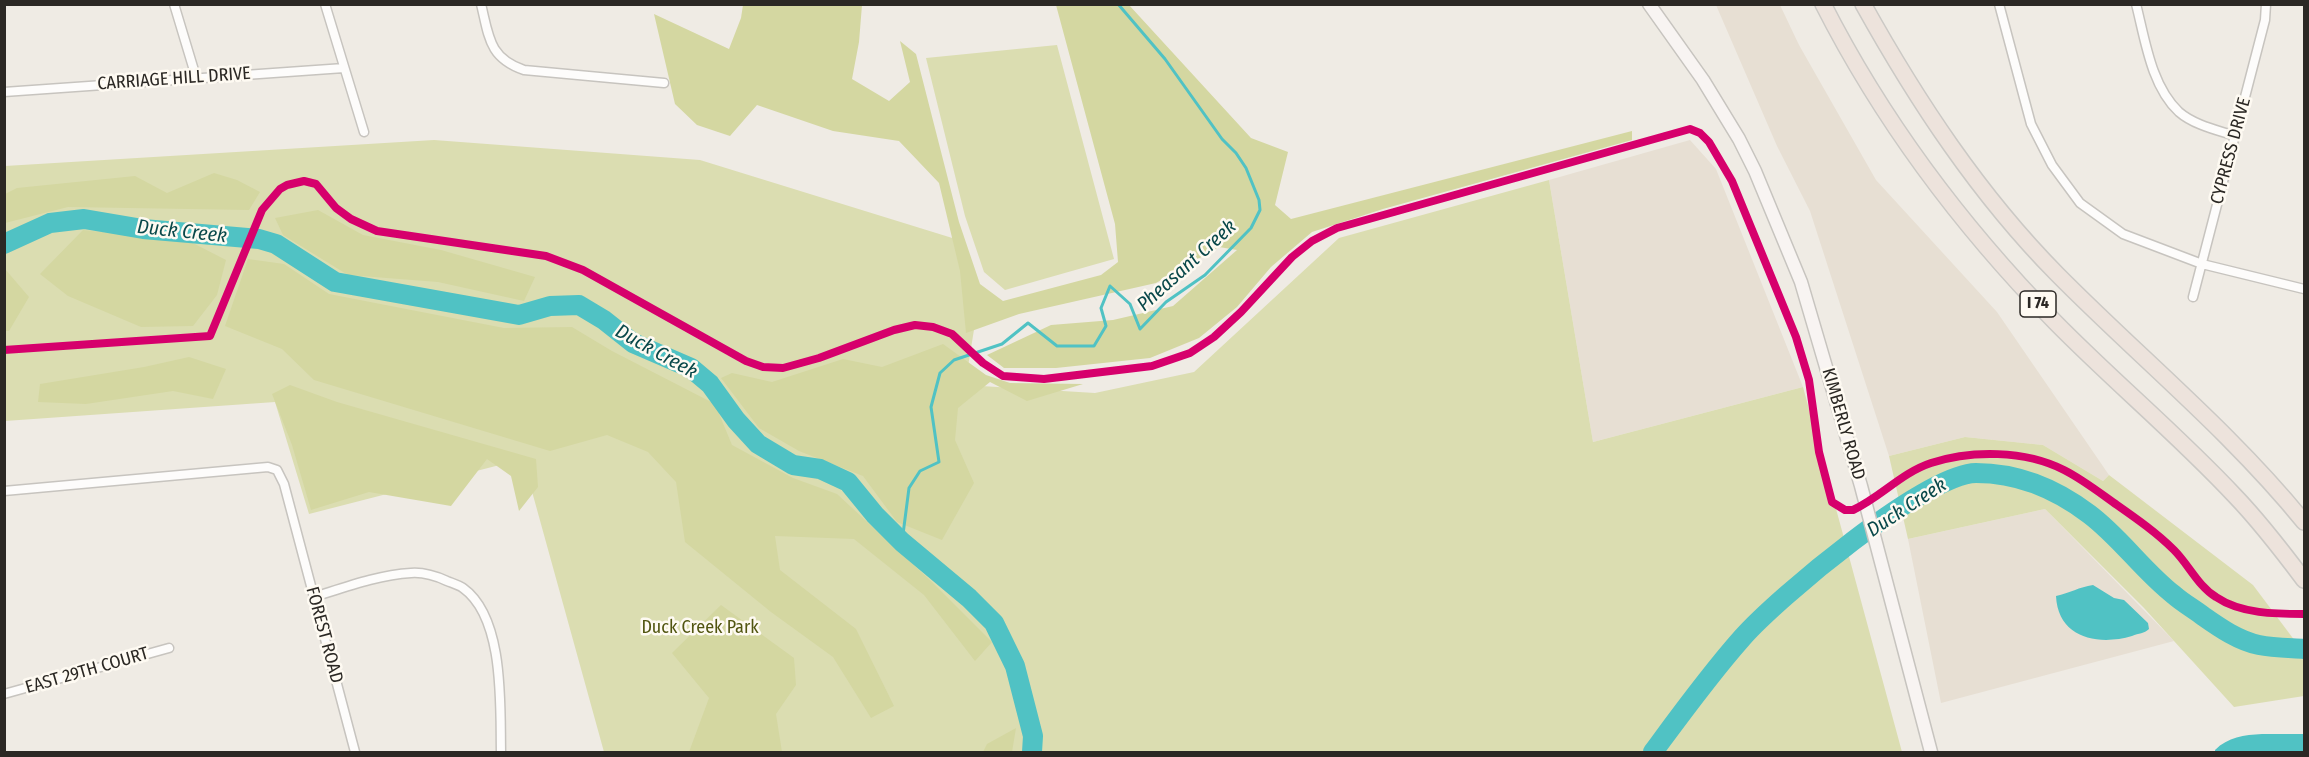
<!DOCTYPE html>
<style>
body{margin:0}
#map{position:relative;width:2309px;height:757px;overflow:hidden;background:#efebe4;font-family:"Fira Sans Condensed",sans-serif}
canvas{display:block}
.frame{position:absolute;inset:0;border:6px solid #2b2824;pointer-events:none}
</style>
<div id="map">
<canvas width="2309" height="757"></canvas>
<div class="frame"></div>
</div>
<script>
const ctx = document.querySelector('canvas').getContext('2d');
ctx.lineJoin = 'round';
function fillPath(path, color) { ctx.fillStyle = color; ctx.fill(path, 'evenodd'); }
function trace(path, color, width, dash) { ctx.strokeStyle = color; ctx.lineWidth = width; ctx.lineCap = dash ? 'butt' : 'round'; ctx.setLineDash(dash || []); ctx.stroke(path); }
function drawText(font, color, halo, rows, align = 'center') {
  ctx.font = font + ' "Fira Sans Condensed",sans-serif'; ctx.lineWidth = 5; ctx.setLineDash([]); ctx.textBaseline = 'middle'; ctx.strokeStyle = halo; ctx.fillStyle = color; for (const [text, x, y, turn = 0] of rows) {
    ctx.save(); ctx.translate(x, y); ctx.rotate((+turn || 0) * Math.PI / 180); ctx.textAlign = isNaN(turn) ? turn : align; if (halo) ctx.strokeText(text, 0, 0); ctx.fillText(text, 0, 0); ctx.restore();
  }
}
const built = new Path2D(`
 M 1716,5 L 1780,5 L 1799,45 L 1876,180 L 1997,312 L 2109,475 L 2103,481 L 2043,445 L 1965,437 L 1889,456 L 1810,211 L 1777,146 Z
 M 1690,140 L 1716,169 L 1803,387 L 1593,442 L 1549,180 Z
 M 2045,509 L 2174,641 L 1941,703 L 1908,539 Z`);
const green = new Path2D(`
 M 1057,45 L 1114,259 L 1005,290 L 984,272 L 965,216 L 926,58 Z
 M 434,140 L 700,160 L 962,241 L 979,299 L 965,385 L 1095,393 L 1194,372 L 1339,238 L 1549,180 L 1593,442 L 1803,387 L 1902,752 L 604,752 L 523,459 L 309,514 L 275,402 L 5,421 L 5,166 Z
 M 1965,437 L 2043,445 L 2103,481 L 2109,475 L 2253,585 L 2304,653 L 2304,696 L 2234,707 L 2144,608 L 2045,509 L 1908,539 L 1889,456 Z`);
const forest = new Path2D(`
 M 743,5 L 862,5 L 859,42 L 852,79 L 889,101 L 910,82 L 900,41 L 916,54 L 959,222 L 980,284 L 1003,301 L 1101,275 L 1118,262 L 1115,224 L 1056,5 L 1129,5 L 1251,138 L 1288,152 L 1275,205 L 1291,219 L 1632,131 L 1632,140 L 1383,209 L 1312,232 L 1271,267 L 1237,307 L 1199,338 L 1150,358 L 1056,368 L 1004,368 L 987,355 L 1051,325 L 1113,320 L 1173,306 L 1237,250 L 1219,247 L 1156,283 L 1019,314 L 966,333 L 960,271 L 939,183 L 899,141 L 833,131 L 757,105 L 730,136 L 697,125 L 675,104 L 654,14 L 729,49 L 741,18 Z
 M 214,173 L 237,180 L 260,192 L 249,210 L 68,207 L 5,223 L 5,194 L 17,188 L 135,176 L 167,193 Z
 M 318,210 L 363,235 L 441,250 L 535,277 L 524,301 L 438,282 L 348,275 L 283,235 L 275,218 Z
 M 83,230 L 189,241 L 226,260 L 217,295 L 193,326 L 141,327 L 68,296 L 40,274 Z
 M 248,259 L 284,264 L 329,294 L 504,328 L 572,327 L 612,351 L 715,404 L 732,445 L 793,478 L 837,494 L 932,582 L 992,642 L 975,661 L 924,595 L 854,539 L 775,536 L 780,570 L 856,629 L 894,706 L 871,718 L 833,657 L 771,612 L 685,542 L 676,482 L 648,452 L 607,435 L 550,451 L 314,380 L 282,349 L 225,326 Z
 M 5,269 L 29,297 L 9,331 L 5,331 Z
 M 943,344 L 986,375 L 1010,383 L 1083,384 L 1027,401 L 990,382 L 958,408 L 955,440 L 974,483 L 942,540 L 897,522 L 863,476 L 799,451 L 759,428 L 721,378 L 732,373 L 772,382 L 843,359 L 882,367 Z
 M 189,357 L 226,369 L 213,399 L 173,391 L 86,404 L 38,402 L 40,384 L 144,367 Z
 M 290,385 L 337,402 L 536,459 L 538,487 L 519,511 L 511,476 L 487,459 L 451,506 L 369,492 L 311,510 L 292,445 L 272,394 Z
 M 721,605 L 794,658 L 796,685 L 776,714 L 782,752 L 689,752 L 709,698 L 672,653 Z
 M 1016,728 L 1012,752 L 983,752 L 987,744 Z`);
const water = new Path2D(`
 M 2093,585 L 2114,598 L 2124,600 L 2148,623 L 2149,629 C 2144,634 2139,633 2132,636 C 2098,646 2058,638 2056,596 C 2070,593 2079,587 2093,585 Z
 M 2262,734 L 2304,734 L 2304,752 L 2215,752 L 2215,750 C 2228,737 2244,735 2262,734 Z`);
const stream = new Path2D(`
 M 902,542 L 909,488 L 920,471 L 939,462 L 931,407 L 940,373 L 954,360 L 1002,344 L 1028,323 L 1057,346 L 1094,346 L 1106,326 L 1101,308 L 1110,286 L 1130,304 L 1140,329 L 1166,302 L 1205,275 L 1251,228 L 1260,210 L 1259,200 L 1246,168 L 1236,153 L 1222,139 L 1165,59 L 1118,4`);
const river = new Path2D(`
 M 4,244 L 50,223 L 84,219 L 143,229 L 259,239 L 276,244 L 335,282 L 519,315 L 550,306 L 579,305 L 604,320 L 633,343 L 691,368 L 710,384 L 736,420 L 758,444 L 793,465 L 820,469 L 848,482 L 875,515 L 902,542 L 969,598 L 994,623 L 1015,666 L 1033,736 L 1032,752
 M 1653,752 C 1681,714 1710,674 1742,638 C 1777,598 1925,474 1976,473 C 2018,473 2056,489 2089,514 C 2120,537 2143,571 2174,595 C 2183,603 2194,609 2203,616 C 2220,628 2239,641 2259,645 C 2273,648 2290,648 2304,649`);
const minor = new Path2D(`
 M 174,4 L 196,77
 M 325,4 L 364,132
 M 481,4 C 489,37 489,58 524,70 L 664,83
 M 1999,4 L 2031,124 L 2052,165 L 2080,203 L 2123,234 L 2202,264 L 2304,289
 M 2136,4 C 2145,39 2151,86 2179,112 C 2194,125 2217,130 2235,136
 M 4,92 L 344,68
 M 2193,297 L 2265,20 L 2266,4
 M 4,491 L 268,467 L 277,470 L 284,484 L 355,752
 M 314,597 C 346,587 378,575 411,573 C 424,572 436,576 447,581 C 452,583 459,585 463,588 C 505,618 500,707 501,752
 M 4,694 L 169,648`);
const secondary = new Path2D(`
 M 1649,4 L 1703,80 L 1739,139 L 1755,171 L 1801,282 L 1861,486 L 1931,752`);
const motorway = new Path2D(`
 M 1823,4 C 1883,122 1963,228 2055,322 C 2114,382 2178,435 2235,496 C 2260,522 2283,552 2304,580
 M 1863,4 C 1917,101 1979,195 2057,274 C 2139,357 2230,431 2304,522`);
const cycleway = new Path2D(`
 M 4,350 L 210,336 L 262,210 L 280,189 L 287,185 L 304,181 L 316,184 L 336,208 L 351,219 L 377,231 L 546,256 L 583,270 L 746,361 L 763,367 L 783,368 L 819,358 L 894,330 L 915,325 L 933,327 L 952,334 L 983,363 L 1003,376 L 1044,379 L 1152,366 L 1190,353 L 1214,337 L 1241,312 L 1292,257 L 1312,241 L 1337,228 L 1690,129 L 1700,133 L 1709,142 L 1732,181 L 1796,337 L 1809,380 L 1819,452 L 1832,502 L 1845,510 L 1853,510 C 1881,497 1901,473 1931,463 C 1971,450 2025,450 2064,470 C 2082,479 2100,493 2117,505 C 2137,519 2157,533 2174,550 C 2189,565 2198,586 2216,597 C 2241,614 2276,614 2304,614`);
const shields = [
 [2038,304,36]
];
const shieldNames = [
 ["I 74",2038,304]
];
const streetNames = [
 ["CARRIAGE HILL DRIVE",174,79,-4],
 ["CYPRESS DRIVE",2231,151,-75],
 ["KIMBERLY ROAD",1843,424,74],
 ["FOREST ROAD",324,635,75],
 ["EAST 29TH COURT",87,671,-16]
];
const parkNames = [
 ["Duck Creek Park",700,628]
];
const waterNames = [
 ["Duck Creek",182,232,6],
 ["Pheasant Creek",1187,266,-42],
 ["Duck Creek",656,352,29],
 ["Duck Creek",1907,508,-33]
];
fillPath(built, '#e7dfd3');
fillPath(green, '#dbddb1');
fillPath(forest, '#d4d7a1');
fillPath(water, '#50c2c4');
trace(stream, '#50c2c4', 3);
trace(river, '#50c2c4', 20);
trace(minor, '#c7c4bf', 11);
trace(secondary, '#c7c4bf', 15);
trace(motorway, '#cbc9c5', 18);
trace(minor, '#fdfcfb', 8);
trace(secondary, '#f8f4f2', 12);
trace(motorway, '#ede3dc', 15);
trace(cycleway, '#d6006c', 8);
for (const [x, y, w] of shields) { const box = new Path2D(); box.roundRect(x - w / 2, y - 13, w, 26, 4.5); ctx.fillStyle = '#fefaf2'; ctx.fill(box); trace(box, '#2b2824', 1.5); }
drawText('bold 16px', '#2b2824', null, shieldNames);
drawText('18px', '#2b2824', '#fefaf2', streetNames);
drawText('18px', '#515510', '#fefaf2', parkNames);
drawText('italic 20px', '#09484a', '#fefaf2', waterNames);
</script>
